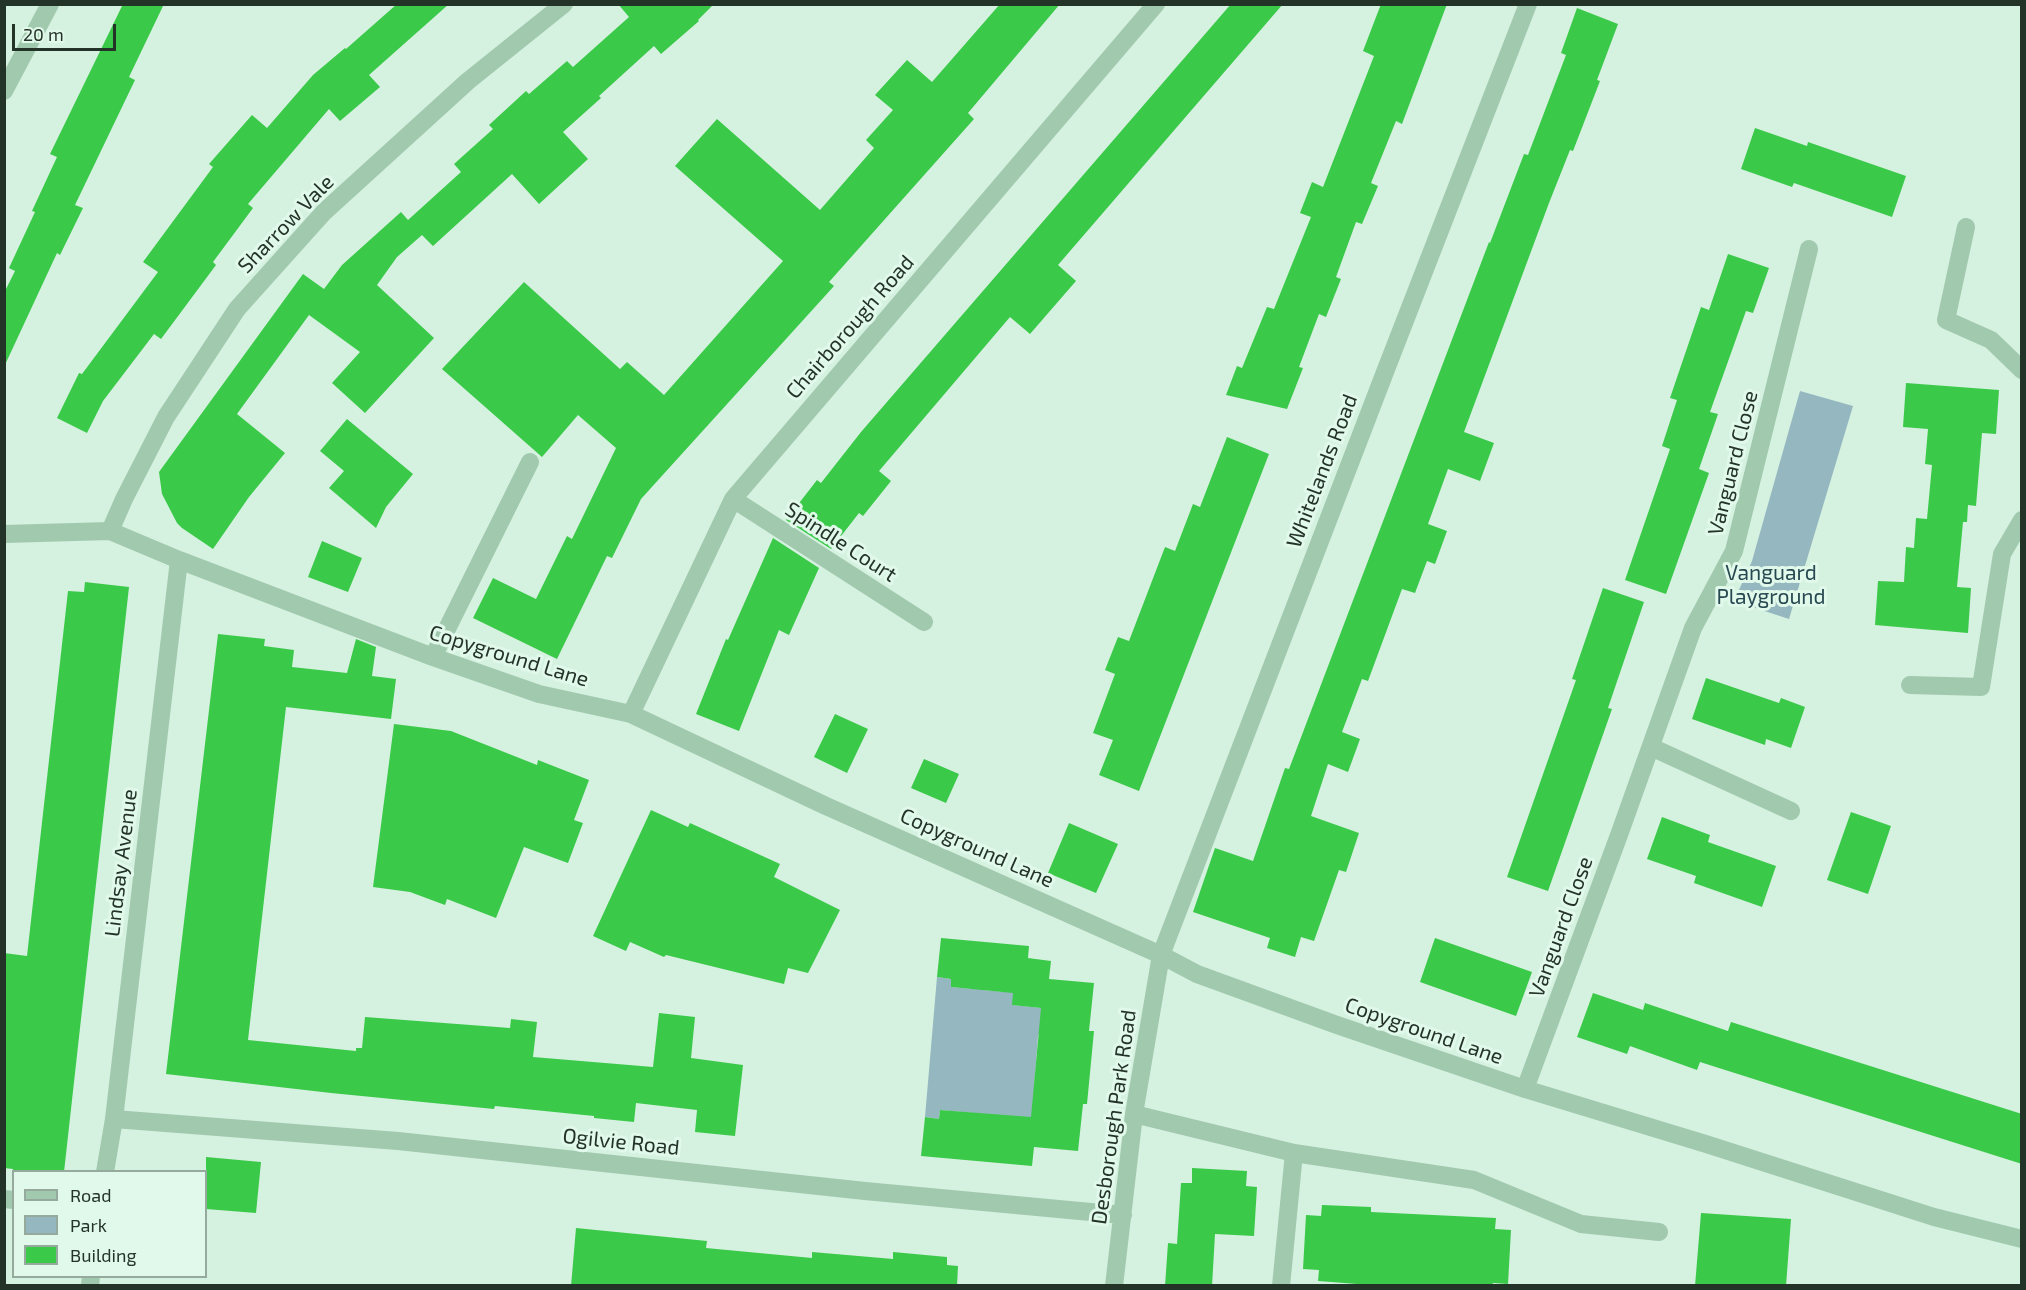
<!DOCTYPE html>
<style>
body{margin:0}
#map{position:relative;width:2026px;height:1290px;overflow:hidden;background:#d5f1e0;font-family:"Exo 2",sans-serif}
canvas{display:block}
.frame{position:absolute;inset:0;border:6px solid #243327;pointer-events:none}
.legend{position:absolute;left:12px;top:1170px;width:195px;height:108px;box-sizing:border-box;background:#e1f9ea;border:2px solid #95aa9c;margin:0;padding:8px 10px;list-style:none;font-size:18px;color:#243327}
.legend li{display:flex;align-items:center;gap:12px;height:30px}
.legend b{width:30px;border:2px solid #95aa9c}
.scale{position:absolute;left:12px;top:24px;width:104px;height:27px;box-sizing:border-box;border:3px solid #243327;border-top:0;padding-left:8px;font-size:18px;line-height:21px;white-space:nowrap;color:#243327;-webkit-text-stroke:4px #e1f9ea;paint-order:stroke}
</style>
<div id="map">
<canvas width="2026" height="1290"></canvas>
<div class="frame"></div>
<ul class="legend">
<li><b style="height:8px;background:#a1c9ae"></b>Road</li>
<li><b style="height:16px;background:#95b7c0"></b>Park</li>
<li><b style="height:16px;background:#3bc949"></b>Building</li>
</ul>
<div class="scale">20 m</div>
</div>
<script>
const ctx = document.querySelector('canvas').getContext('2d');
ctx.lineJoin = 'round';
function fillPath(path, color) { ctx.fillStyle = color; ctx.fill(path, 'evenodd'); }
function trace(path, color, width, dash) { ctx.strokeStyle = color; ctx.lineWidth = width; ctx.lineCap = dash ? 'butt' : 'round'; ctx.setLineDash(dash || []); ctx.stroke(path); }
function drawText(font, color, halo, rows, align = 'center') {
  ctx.font = font + ' "Exo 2",sans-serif'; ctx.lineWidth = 6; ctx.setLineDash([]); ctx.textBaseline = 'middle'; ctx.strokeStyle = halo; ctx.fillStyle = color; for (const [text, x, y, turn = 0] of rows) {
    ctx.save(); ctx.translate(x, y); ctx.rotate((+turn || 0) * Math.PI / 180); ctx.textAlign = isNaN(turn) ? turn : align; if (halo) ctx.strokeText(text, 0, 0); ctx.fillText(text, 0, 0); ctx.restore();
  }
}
const green = new Path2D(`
 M 1800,391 L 1853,406 L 1789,619 L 1734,601 L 1752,561 Z
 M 937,977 L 951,979 L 951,987 L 973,989 L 984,977 L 983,990 L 1005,992 L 1014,984 L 1013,1005 L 1051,1009 L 1038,1036 L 1034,1089 L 1040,1119 L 940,1110 L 939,1119 L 925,1117 Z`);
const building = new Path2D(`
 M 123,4 L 164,4 L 129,77 L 135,80 L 75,205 L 83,208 L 60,255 L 57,253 L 4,367 L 4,293 L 15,271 L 9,268 L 35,212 L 32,211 L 57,157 L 50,154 Z
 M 397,4 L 449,4 L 369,75 L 380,87 L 340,121 L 329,109 L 248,204 L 253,208 L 213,262 L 216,265 L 161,339 L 154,334 L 103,401 L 87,433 L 57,418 L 79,373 L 82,374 L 158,272 L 143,262 L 213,167 L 209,164 L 252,115 L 267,128 L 313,75 L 345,48 L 346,49 Z
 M 618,4 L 714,4 L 698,20 L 699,21 L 661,54 L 654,46 L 599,96 L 601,98 L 563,132 L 588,159 L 539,204 L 512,174 L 433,246 L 422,235 L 397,257 L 377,285 L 434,338 L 365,413 L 332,383 L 360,352 L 309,315 L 237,414 L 285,453 L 249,497 L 213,549 L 182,528 L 177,523 L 162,494 L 159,472 L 303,274 L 324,289 L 342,265 L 401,212 L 408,220 L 461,172 L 454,164 L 493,129 L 489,125 L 526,91 L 529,94 L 567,61 L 573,67 L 629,17 Z
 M 1000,4 L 1060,4 L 968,113 L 974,119 L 829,282 L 834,286 L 641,499 L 612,558 L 607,556 L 557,659 L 473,618 L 493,578 L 536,599 L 567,536 L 572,539 L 616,448 L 578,415 L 542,457 L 442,369 L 524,282 L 620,369 L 627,362 L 664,395 L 783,261 L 675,166 L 717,119 L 820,210 L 874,148 L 866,140 L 893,110 L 875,95 L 907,60 L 932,82 Z
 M 1231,4 L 1283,4 L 1058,265 L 1076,281 L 1030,334 L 1010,317 L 879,471 L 891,481 L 863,516 L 859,513 L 831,549 L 786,520 L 817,480 L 821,483 L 861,432 Z
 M 1381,4 L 1447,4 L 1402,124 L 1396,121 L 1371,183 L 1378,186 L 1362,224 L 1356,222 L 1336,277 L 1341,279 L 1326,317 L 1319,314 L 1299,367 L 1303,368 L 1287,409 L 1226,395 L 1237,366 L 1242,368 L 1267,307 L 1274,309 L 1311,217 L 1300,213 L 1312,182 L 1323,187 L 1374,56 L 1363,51 Z
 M 1577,8 L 1618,24 L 1597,80 L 1600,81 L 1573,151 L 1570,150 L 1549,203 L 1464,432 L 1494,443 L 1480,481 L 1448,469 L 1428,524 L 1447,531 L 1435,564 L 1427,561 L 1415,593 L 1402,589 L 1368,681 L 1362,679 L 1342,732 L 1360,739 L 1348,772 L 1328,764 L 1311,816 L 1359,833 L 1346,872 L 1339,870 L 1314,941 L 1301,937 L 1295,957 L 1267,948 L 1270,938 L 1193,912 L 1215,848 L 1253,861 L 1285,768 L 1289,769 L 1489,242 L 1490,243 L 1524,154 L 1528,155 L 1566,55 L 1561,53 Z
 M 1755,128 L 1807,146 L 1808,142 L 1906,176 L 1892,217 L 1794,183 L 1792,187 L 1741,169 Z
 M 1728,254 L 1769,268 L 1753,313 L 1746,311 L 1710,412 L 1718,414 L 1699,469 L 1709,473 L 1666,594 L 1625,580 L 1670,449 L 1662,446 L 1677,400 L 1670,398 L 1701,307 L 1709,310 Z
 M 1906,383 L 1999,390 L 1996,434 L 1982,433 L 1976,506 L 1968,505 L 1967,522 L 1963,522 L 1957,587 L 1971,588 L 1968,633 L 1875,625 L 1878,581 L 1904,582 L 1906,547 L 1914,548 L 1916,518 L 1927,519 L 1932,465 L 1925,464 L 1928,429 L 1903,427 Z
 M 347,419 L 413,474 L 386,507 L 376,528 L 329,488 L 344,471 L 320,451 Z
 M 1227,437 L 1269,454 L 1139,791 L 1099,775 L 1113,740 L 1093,733 L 1115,674 L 1105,670 L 1118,637 L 1129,641 L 1165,547 L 1175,551 L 1193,504 L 1200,507 Z
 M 773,538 L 819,568 L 789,635 L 779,630 L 739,731 L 696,714 L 726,639 L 728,640 Z
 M 322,541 L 362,558 L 348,592 L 308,577 Z
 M 85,582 L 129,587 L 64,1172 L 13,1172 L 13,1169 L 4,1168 L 4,953 L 27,956 L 68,591 L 84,592 Z
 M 1603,588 L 1644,602 L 1608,708 L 1612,709 L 1548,891 L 1507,877 L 1576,680 L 1572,679 Z
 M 218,634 L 265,639 L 264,646 L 294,650 L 292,667 L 347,673 L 356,639 L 376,647 L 372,676 L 396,679 L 391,719 L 286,707 L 248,1040 L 356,1051 L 356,1048 L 362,1048 L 365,1017 L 510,1028 L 511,1019 L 537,1022 L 533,1057 L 653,1067 L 659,1013 L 695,1017 L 691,1058 L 743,1065 L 735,1136 L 695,1132 L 697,1110 L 636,1103 L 634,1122 L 594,1118 L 594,1116 L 495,1106 L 494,1109 L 331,1093 L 166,1074 Z
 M 1706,678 L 1779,703 L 1781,698 L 1805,707 L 1791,748 L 1766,739 L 1765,745 L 1692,719 Z
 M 835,714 L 868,729 L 847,773 L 814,757 Z
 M 394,724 L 451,731 L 537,765 L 538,760 L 589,780 L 574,820 L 583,823 L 568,863 L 524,847 L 496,918 L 447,899 L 445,905 L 410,892 L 373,887 Z
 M 924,759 L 959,774 L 946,803 L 911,788 Z
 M 651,810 L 688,827 L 690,823 L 780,864 L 774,877 L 840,910 L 808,973 L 788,968 L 784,984 L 666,955 L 664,957 L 630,942 L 626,951 L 593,936 Z
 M 1851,812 L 1891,826 L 1868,894 L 1827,880 Z
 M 1662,817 L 1710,835 L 1708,842 L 1776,866 L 1762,907 L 1694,883 L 1696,876 L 1647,859 Z
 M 1069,823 L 1118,844 L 1096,893 L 1048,873 Z
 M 941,938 L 1029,946 L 1028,958 L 1051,961 L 1049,979 L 1094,983 L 1089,1031 L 1094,1031 L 1087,1104 L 1083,1104 L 1078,1151 L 1034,1147 L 1032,1166 L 921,1156 L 925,1117 L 939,1119 L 940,1110 L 1031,1117 L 1041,1008 L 1012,1005 L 1013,993 L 951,987 L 951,979 L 937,977 Z
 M 1435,938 L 1532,972 L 1516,1016 L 1420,982 Z
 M 1593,993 L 1643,1010 L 1645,1003 L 1728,1031 L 1731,1022 L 2022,1114 L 2022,1164 L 1700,1062 L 1697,1070 L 1630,1046 L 1627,1054 L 1577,1037 Z
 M 206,1157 L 261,1162 L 256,1213 L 206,1209 Z
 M 1192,1168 L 1247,1171 L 1246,1186 L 1257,1187 L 1254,1236 L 1215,1234 L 1212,1286 L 1165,1286 L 1168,1243 L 1177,1244 L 1181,1183 L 1192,1183 Z
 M 1322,1205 L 1371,1207 L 1371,1212 L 1496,1218 L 1495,1229 L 1511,1230 L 1508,1284 L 1493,1283 L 1492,1286 L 1383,1286 L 1318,1281 L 1319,1270 L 1303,1269 L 1306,1215 L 1321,1216 Z
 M 1701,1213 L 1791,1219 L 1786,1286 L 1695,1286 Z
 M 576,1228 L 707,1241 L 706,1248 L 812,1258 L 812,1252 L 893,1259 L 893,1252 L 947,1257 L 947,1265 L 958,1266 L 957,1286 L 571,1286 Z`);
const minor = new Path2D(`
 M 4,91 L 50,4
 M 1966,227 L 1946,320 L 1991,340 L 2022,370
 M 733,499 L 924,622
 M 110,531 L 124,499 L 166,417 L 237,309 L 324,212 L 468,81 L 564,4
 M 4,534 L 110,531 L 179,560 L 433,657 L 539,694 L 631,714 L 826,806 L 1161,955 L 1197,974 L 1337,1025 L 1525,1089 L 1706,1144 L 1934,1217 L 2022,1239
 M 433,657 L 530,462
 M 1910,685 L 1981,687 L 2002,554 L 2022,520
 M 631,714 L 733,499 L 1156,4
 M 1651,747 L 1791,811
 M 1525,1089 L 1619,835 L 1693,628 L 1734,551 L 1809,249
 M 1134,1114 L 1294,1153
 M 114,1119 L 398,1141 L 865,1191 L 1123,1215
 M 105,1172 L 114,1119 L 179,560
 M 4,1199 L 14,1200
 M 90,1286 L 91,1276
 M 1114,1286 L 1134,1114 L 1161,955 L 1385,372 L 1528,4
 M 1281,1286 L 1294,1153 L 1474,1180 L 1581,1224 L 1659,1232`);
const streetNames = [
 ["Sharrow Vale",286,224,-46],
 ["Chairborough Road",850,327,-49],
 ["Vanguard Close",1733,463,-76],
 ["Whitelands Road",1322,471,-69],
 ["Spindle Court",841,542,33],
 ["Copyground Lane",509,656,17],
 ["Copyground Lane",977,848,24],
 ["Lindsay Avenue",121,863,-83],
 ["Vanguard Close",1561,927,-70],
 ["Copyground Lane",1424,1031,19],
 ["Desborough Park Road",1114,1117,-82],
 ["Ogilvie Road",621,1142,6]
];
const parkNames = [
 ["Vanguard",1771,573],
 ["Playground",1771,597]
];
fillPath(green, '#95b7c0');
fillPath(building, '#3bc949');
trace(minor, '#a1c9ae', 18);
drawText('21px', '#243327', '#e1f9ea', streetNames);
drawText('21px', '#274851', '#e1f9ea', parkNames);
</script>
